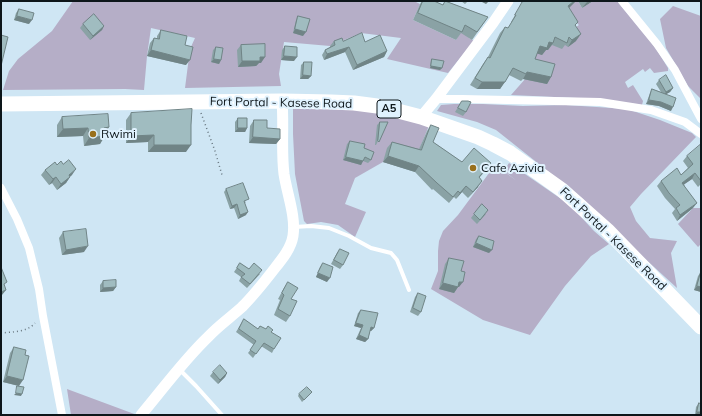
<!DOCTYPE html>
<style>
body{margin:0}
#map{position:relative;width:702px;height:416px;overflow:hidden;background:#cfe6f4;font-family:Mulish,sans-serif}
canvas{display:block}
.frame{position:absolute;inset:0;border:2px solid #0d161a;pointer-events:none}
</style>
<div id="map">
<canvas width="702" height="416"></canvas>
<div class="frame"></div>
</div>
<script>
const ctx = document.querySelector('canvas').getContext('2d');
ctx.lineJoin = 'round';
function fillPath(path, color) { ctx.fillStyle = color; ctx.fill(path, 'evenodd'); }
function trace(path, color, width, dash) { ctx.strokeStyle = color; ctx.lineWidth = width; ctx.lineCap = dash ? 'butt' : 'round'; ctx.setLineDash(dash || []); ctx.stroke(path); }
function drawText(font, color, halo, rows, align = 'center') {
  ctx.font = font + ' Mulish,sans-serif'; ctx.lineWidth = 4; ctx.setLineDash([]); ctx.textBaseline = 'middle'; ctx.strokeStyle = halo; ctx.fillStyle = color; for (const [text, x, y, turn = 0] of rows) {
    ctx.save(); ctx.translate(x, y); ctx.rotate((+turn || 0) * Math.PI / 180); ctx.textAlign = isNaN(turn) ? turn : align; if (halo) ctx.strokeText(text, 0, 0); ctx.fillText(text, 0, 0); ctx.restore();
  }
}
const green = new Path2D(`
 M 73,1 L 414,1 L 420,4 L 413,20 L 456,40 L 464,22 L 469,38 L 474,41 L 448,73 L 387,59 L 401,38 L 361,33 L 330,46 L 284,42 L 279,74 L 281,86 L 185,88 L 190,49 L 195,38 L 151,28 L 147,56 L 144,90 L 125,89 L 3,90 L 9,71 L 18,59 L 52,31 Z
 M 576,1 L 578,1 L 582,8 L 593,1 L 617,1 L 655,47 L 668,68 L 668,71 L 654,73 L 650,68 L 645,72 L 643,69 L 625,82 L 628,88 L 633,85 L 643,101 L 642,105 L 598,99 L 511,95 L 526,78 L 535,53 L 544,50 L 548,50 L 550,44 L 572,30 L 579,25 L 560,7 Z
 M 673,6 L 701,16 L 701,99 L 688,86 L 666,48 L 660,19 Z
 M 454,104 L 483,104 L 523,106 L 566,105 L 627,109 L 660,120 L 692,133 L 696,137 L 641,194 L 630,207 L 636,221 L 650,238 L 677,241 L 671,253 L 677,288 L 618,234 L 583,199 L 496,130 L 477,122 L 437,111 L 441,105 Z
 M 339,106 L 430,123 L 417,155 L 414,171 L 383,162 L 355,178 L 345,204 L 366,212 L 355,237 L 338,225 L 321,222 L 307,224 L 304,221 L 295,174 L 293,134 L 293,107 Z
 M 509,163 L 570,205 L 594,231 L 609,244 L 591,256 L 565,286 L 530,335 L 483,320 L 431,289 L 438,271 L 438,251 L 439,241 L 443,231 L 458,215 L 495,165 L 517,181 L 504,171 Z
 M 693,208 L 701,208 L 701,244 L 698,247 L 678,224 Z
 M 67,389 L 137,415 L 71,415 Z`);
const path = new Path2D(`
 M 201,113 L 215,151 L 222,175
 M 1,333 C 12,332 28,332 35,323`);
const lane = new Path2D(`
 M 294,227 L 311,226 L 329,228 L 349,236 L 371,248 L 391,253 L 397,260 L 409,290
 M 179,369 L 196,386 L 222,415`);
const street = new Path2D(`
 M 622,1 L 657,44 L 675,70 L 701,119
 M 436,99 L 462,99 L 600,102 L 651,110 L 685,122 L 701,134
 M 1,188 L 17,219 L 29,248 L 39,289 L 43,316 L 62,415`);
const secondary = new Path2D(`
 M 421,117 L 436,99 L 493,23 L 508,1
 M 141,415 C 163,389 183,361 208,337 C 218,326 231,317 242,307 C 254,295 265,281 275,268 C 283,258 291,248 293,236 C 296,216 287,194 284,174 C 281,150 284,125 282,101`);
const highway = new Path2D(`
 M 1,104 L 282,101 L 331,102 L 354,103 L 377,106 L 398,111 L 421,117 L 478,137 L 493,144 L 510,153 L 562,190 L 607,230 L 701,327`);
const wall = new Path2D(`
 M 422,1 L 434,1 L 443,5 L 445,1 L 488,17 L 472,40 L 461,33 L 456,40 L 413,20 L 420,4 Z
 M 461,1 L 468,1 L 465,4 Z
 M 522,1 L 576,1 L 569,7 L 576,26 L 576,41 L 568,47 L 565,45 L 562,49 L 552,45 L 548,50 L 546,50 L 542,55 L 537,53 L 535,59 L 551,77 L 547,84 L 523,79 L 521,81 L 509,75 L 500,89 L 477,89 L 470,85 L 483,64 L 488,57 L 500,33 L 505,27 L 508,28 L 512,22 L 511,22 L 522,3 L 521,2 Z
 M 578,1 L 593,1 L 582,8 Z
 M 19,9 L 29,24 L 14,20 L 16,13 Z
 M 298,16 L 303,36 L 293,33 L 296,20 Z
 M 83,24 L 104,26 L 102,30 L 90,40 L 80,28 Z
 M 161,30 L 185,45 L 186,65 L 147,56 L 150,43 L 154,38 L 157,38 L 157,36 Z
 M 334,41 L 365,42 L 387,51 L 384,57 L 353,70 L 345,52 L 324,60 L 322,55 L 325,50 L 330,47 L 330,46 Z
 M 241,45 L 261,63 L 259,63 L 256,66 L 238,67 L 237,50 Z
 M 285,46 L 294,61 L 281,60 L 282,50 Z
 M 216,47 L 221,60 L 219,64 L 211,62 L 213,50 Z
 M 432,59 L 442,68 L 440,70 L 430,68 L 431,61 Z
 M 304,62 L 311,76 L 308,79 L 300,79 L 301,65 Z
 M 659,80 L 673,88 L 670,92 L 666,94 L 671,111 L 659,106 L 646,104 L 650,93 L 652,89 L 661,92 L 656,84 Z
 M 462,101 L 466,112 L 463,116 L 455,112 Z
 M 131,113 L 186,152 L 148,152 L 148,142 L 126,143 L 126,120 Z
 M 62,117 L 109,127 L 105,133 L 100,144 L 84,146 L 83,136 L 57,137 L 57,125 Z
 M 238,118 L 247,128 L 245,132 L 235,132 L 235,122 Z
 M 254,120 L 267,128 L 280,139 L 276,144 L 249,143 L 250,126 Z
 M 380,122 L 388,122 L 376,145 L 375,145 L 377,125 Z
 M 431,125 L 433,142 L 462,162 L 487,169 L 479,178 L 478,187 L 468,198 L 462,192 L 456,199 L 454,197 L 449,203 L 433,189 L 432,190 L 415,172 L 383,162 L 387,148 L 392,142 L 419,149 L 427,131 Z
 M 350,141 L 364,148 L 371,160 L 368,163 L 363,161 L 361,165 L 343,160 L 347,144 Z
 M 701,147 L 701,184 L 698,187 L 692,179 L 684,184 L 693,208 L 677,221 L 672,213 L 675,209 L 665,198 L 657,186 L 661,181 L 681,175 L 688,168 L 683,161 L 687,156 Z
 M 57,165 L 72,175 L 70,176 L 70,177 L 66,183 L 57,190 L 52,183 L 49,185 L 41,175 L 45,170 Z
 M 226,189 L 246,202 L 245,203 L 246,215 L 238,219 L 234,208 L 230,209 L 224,192 Z
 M 474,214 L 486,214 L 477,224 L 471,218 Z
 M 63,232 L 84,252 L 62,255 L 59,238 Z
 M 479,236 L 489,253 L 473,247 L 476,239 Z
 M 340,249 L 343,265 L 340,269 L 331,264 L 337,253 Z
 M 449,258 L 461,271 L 459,287 L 458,287 L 454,293 L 439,289 L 445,264 Z
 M 240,263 L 249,269 L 260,274 L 247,288 L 239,281 L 241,277 L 234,272 Z
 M 323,263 L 327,282 L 316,277 L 320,267 Z
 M 701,272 L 701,292 L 694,290 L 698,276 Z
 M 103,281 L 116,287 L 113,291 L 100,292 L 100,285 Z
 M 288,282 L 290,316 L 286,322 L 274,315 L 280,300 L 278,299 L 284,288 Z
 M 418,293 L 421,312 L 418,316 L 410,312 L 415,297 Z
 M 361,310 L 374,328 L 371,331 L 370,331 L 368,339 L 365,342 L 356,339 L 361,328 L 354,326 L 358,313 Z
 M 244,319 L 258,329 L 260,326 L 271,332 L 274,349 L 272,353 L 261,346 L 253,358 L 248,353 L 254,345 L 236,332 Z
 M 14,347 L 19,386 L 3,382 L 10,353 Z
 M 213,372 L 227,373 L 225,377 L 218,384 L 210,376 Z
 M 312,392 L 302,402 L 298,396 L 299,394 Z
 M 699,403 L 701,415 L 695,415 L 696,407 Z`);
const shadedWall = new Path2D(`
 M 482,1 L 489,1 L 486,4 L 482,2 Z
 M 574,1 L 576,1 L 564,13 L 568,6 Z
 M 588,1 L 593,1 L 582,8 L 587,2 Z
 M 17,16 L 32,20 L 29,24 L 14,20 Z
 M 104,26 L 102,30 L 90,40 L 93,36 Z
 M 295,29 L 306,32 L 303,36 L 293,33 Z
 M 581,34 L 576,41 L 568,47 L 572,40 Z
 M 549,42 L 553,43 L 548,50 L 546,50 L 542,55 L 535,53 L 540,46 Z
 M 349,47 L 345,52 L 324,60 L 327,54 Z
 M 151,50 L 190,60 L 186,65 L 147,56 Z
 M 387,51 L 384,57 L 353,70 L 357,65 Z
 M 284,56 L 297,57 L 294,61 L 281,60 Z
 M 260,57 L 265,57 L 261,63 L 259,63 L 256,66 L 238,67 L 242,61 Z
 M 214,59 L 221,60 L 219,64 L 211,62 Z
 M 431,66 L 442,68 L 440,70 L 430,68 Z
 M 527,72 L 551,77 L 547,84 L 523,79 Z
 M 303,75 L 311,76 L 308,79 L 300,79 Z
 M 482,82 L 505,82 L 500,89 L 477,89 Z
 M 673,88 L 670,92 L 663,96 L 666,92 Z
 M 649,100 L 661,102 L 673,107 L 671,111 L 659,106 L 646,104 Z
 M 109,127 L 103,135 L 104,128 Z
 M 88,128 L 83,136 L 57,137 L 63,129 Z
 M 238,128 L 247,128 L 245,132 L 235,132 Z
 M 154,135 L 148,142 L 126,143 L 131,136 Z
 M 105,136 L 100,144 L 84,146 L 89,138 Z
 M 253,137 L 280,139 L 276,144 L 249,143 Z
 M 154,145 L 191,145 L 186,152 L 148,152 Z
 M 388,156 L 419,166 L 415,172 L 383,162 Z
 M 346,157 L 363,161 L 361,165 L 343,160 Z
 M 491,163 L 487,169 L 474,183 L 479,177 Z
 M 76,169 L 72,175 L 65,181 L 69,175 Z
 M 695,173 L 692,179 L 679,188 L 682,183 Z
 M 56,177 L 52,183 L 49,185 L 53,179 Z
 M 70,177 L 66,183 L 57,190 L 61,184 Z
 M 482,181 L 478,187 L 468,198 L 473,192 Z
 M 466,186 L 462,192 L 456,199 L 460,193 Z
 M 697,203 L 693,208 L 677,221 L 680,215 Z
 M 237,204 L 234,208 L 230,209 L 232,206 Z
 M 248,212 L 246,215 L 238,219 L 240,215 Z
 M 476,243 L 492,250 L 489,253 L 473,247 Z
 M 88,246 L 84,252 L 62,255 L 66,250 Z
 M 318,273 L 330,278 L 327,282 L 316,277 Z
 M 463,282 L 459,287 L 458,287 L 454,293 L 439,289 L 443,283 Z
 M 697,286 L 701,287 L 701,292 L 694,290 Z
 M 116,287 L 113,291 L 100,292 L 103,288 Z
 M 6,290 L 2,295 L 1,296 L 1,292 Z
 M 356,323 L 363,325 L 361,328 L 354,326 Z
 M 371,327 L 374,328 L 371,331 L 368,331 Z
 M 359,335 L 368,339 L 365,342 L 356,339 Z
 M 227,373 L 225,377 L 218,384 L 220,380 Z
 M 7,376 L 23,380 L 19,386 L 3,382 Z
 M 16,393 L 22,394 L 21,396 L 14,395 Z
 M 697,412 L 701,412 L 701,415 L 695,415 Z`);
const building = new Path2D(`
 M 423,1 L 434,1 L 443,5 L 445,1 L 488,17 L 477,32 L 465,25 L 462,32 L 418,13 Z
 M 523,1 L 574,1 L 568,6 L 578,22 L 575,25 L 581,34 L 572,40 L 569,37 L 567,43 L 555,37 L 553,43 L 549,42 L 547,48 L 540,46 L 535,59 L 555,64 L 551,77 L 527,72 L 526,74 L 513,68 L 505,82 L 482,82 L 475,78 L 488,57 L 490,58 L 505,27 L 508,28 L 516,15 L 515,15 Z
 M 19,9 L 34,13 L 32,20 L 17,16 Z
 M 94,14 L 104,26 L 93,36 L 83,24 Z
 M 298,16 L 310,19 L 306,32 L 295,29 Z
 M 161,30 L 187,36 L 185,45 L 193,47 L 190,60 L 151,50 L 154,38 L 159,39 Z
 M 362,33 L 365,42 L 380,35 L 387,51 L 357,65 L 349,47 L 327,54 L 325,50 L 335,45 L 334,41 L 342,38 L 343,41 Z
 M 1,35 L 8,37 L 1,66 Z
 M 265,44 L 265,57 L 260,57 L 260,61 L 242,61 L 241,45 Z
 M 285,46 L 297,47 L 297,57 L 284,56 Z
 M 216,47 L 223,48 L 221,60 L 214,59 Z
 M 432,59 L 444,61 L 442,68 L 431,66 Z
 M 304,62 L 312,62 L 311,76 L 303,75 Z
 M 666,75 L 673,88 L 666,92 L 659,80 Z
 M 652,89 L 676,98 L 673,107 L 661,102 L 649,100 Z
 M 462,101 L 468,101 L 471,102 L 466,112 L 458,108 Z
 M 192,109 L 191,125 L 191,145 L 154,145 L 154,135 L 131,136 L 131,113 Z
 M 108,114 L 109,127 L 104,128 L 105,136 L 89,138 L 88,128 L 63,129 L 62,117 Z
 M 238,118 L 247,118 L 247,128 L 238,128 Z
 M 254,120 L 267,120 L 267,128 L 280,129 L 280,139 L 253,137 Z
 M 380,122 L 388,122 L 379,142 L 378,141 Z
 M 431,125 L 439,128 L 433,142 L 462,162 L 474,148 L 491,163 L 479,177 L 482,181 L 473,192 L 466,186 L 460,193 L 458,191 L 453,197 L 437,183 L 419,166 L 388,156 L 392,142 L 421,150 Z
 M 350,141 L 365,144 L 364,148 L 374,152 L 371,160 L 365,157 L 363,161 L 346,157 Z
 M 700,145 L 701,147 L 701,181 L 695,173 L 682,183 L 697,203 L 680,215 L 676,208 L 680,205 L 669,193 L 661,181 L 677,168 L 681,175 L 693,164 L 687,156 Z
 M 69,160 L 76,169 L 69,175 L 70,177 L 61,184 L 56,177 L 53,179 L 45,170 L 55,162 L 57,165 L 61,161 L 63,164 Z
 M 243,183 L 249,199 L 244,201 L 248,212 L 240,215 L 237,204 L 232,206 L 226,189 Z
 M 482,204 L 488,210 L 480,220 L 474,214 Z
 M 86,229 L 88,246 L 66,250 L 63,232 Z
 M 479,236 L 494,241 L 492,250 L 476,243 Z
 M 340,249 L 349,253 L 343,265 L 334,260 Z
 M 449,258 L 464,261 L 461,271 L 465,272 L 463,282 L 459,282 L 458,287 L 443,283 Z
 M 240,263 L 249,269 L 254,263 L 262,270 L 250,284 L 241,277 L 245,274 L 237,268 Z
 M 323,263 L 333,267 L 330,278 L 318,273 Z
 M 1,267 L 7,282 L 4,284 L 6,290 L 1,292 Z
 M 701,271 L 701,287 L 697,286 Z
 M 116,280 L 116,287 L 103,288 L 103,281 Z
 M 288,282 L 298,288 L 291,299 L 297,301 L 290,316 L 278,309 L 284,295 L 282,293 Z
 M 418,293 L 426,296 L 421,312 L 413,308 Z
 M 361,310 L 378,313 L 374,328 L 371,327 L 368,339 L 359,335 L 363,325 L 356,323 Z
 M 244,319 L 258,329 L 260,326 L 266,329 L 268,326 L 273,330 L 271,332 L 281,338 L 274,349 L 264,343 L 256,354 L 250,350 L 256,341 L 239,329 Z
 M 14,347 L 26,350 L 25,355 L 29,356 L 23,380 L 7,376 Z
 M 220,365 L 227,373 L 220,380 L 213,372 Z
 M 17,386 L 24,387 L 22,394 L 16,393 Z
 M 307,387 L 312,392 L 304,400 L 299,394 Z
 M 699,403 L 701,404 L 701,412 L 697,412 Z`);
const markers = [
 [93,134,4,"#99701c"],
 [473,168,4,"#99701c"]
];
const shields = [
 [389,109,24]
];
const shieldNames = [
 ["A5",389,109]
];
const streetNames = [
 ["Fort Portal - Kasese Road",281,103,1],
 ["Fort Portal - Kasese Road",613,239,44]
];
const poiNames = [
 ["Rwimi",101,134],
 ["Cafe Azivia",481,168]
];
fillPath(green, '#b5aec7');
trace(path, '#6a7982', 1.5, [1, 3]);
trace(lane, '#fff', 4);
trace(street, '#fff', 8);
trace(secondary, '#fff', 11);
trace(highway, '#fff', 15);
fillPath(wall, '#8aa2a5');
fillPath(shadedWall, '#708486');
fillPath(building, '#a0bcc0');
trace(building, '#708486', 1);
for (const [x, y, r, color] of markers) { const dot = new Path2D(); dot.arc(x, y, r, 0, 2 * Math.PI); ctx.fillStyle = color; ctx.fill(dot); trace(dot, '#e0f2fe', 1.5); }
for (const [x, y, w] of shields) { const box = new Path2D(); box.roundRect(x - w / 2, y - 9, w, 18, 3); ctx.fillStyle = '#e0f2fe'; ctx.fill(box); trace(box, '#0d161a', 1); }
drawText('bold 11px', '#0d161a', null, shieldNames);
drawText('12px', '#0d161a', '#e0f2fe', streetNames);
drawText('12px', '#0d161a', '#e0f2fe', poiNames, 'left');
</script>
